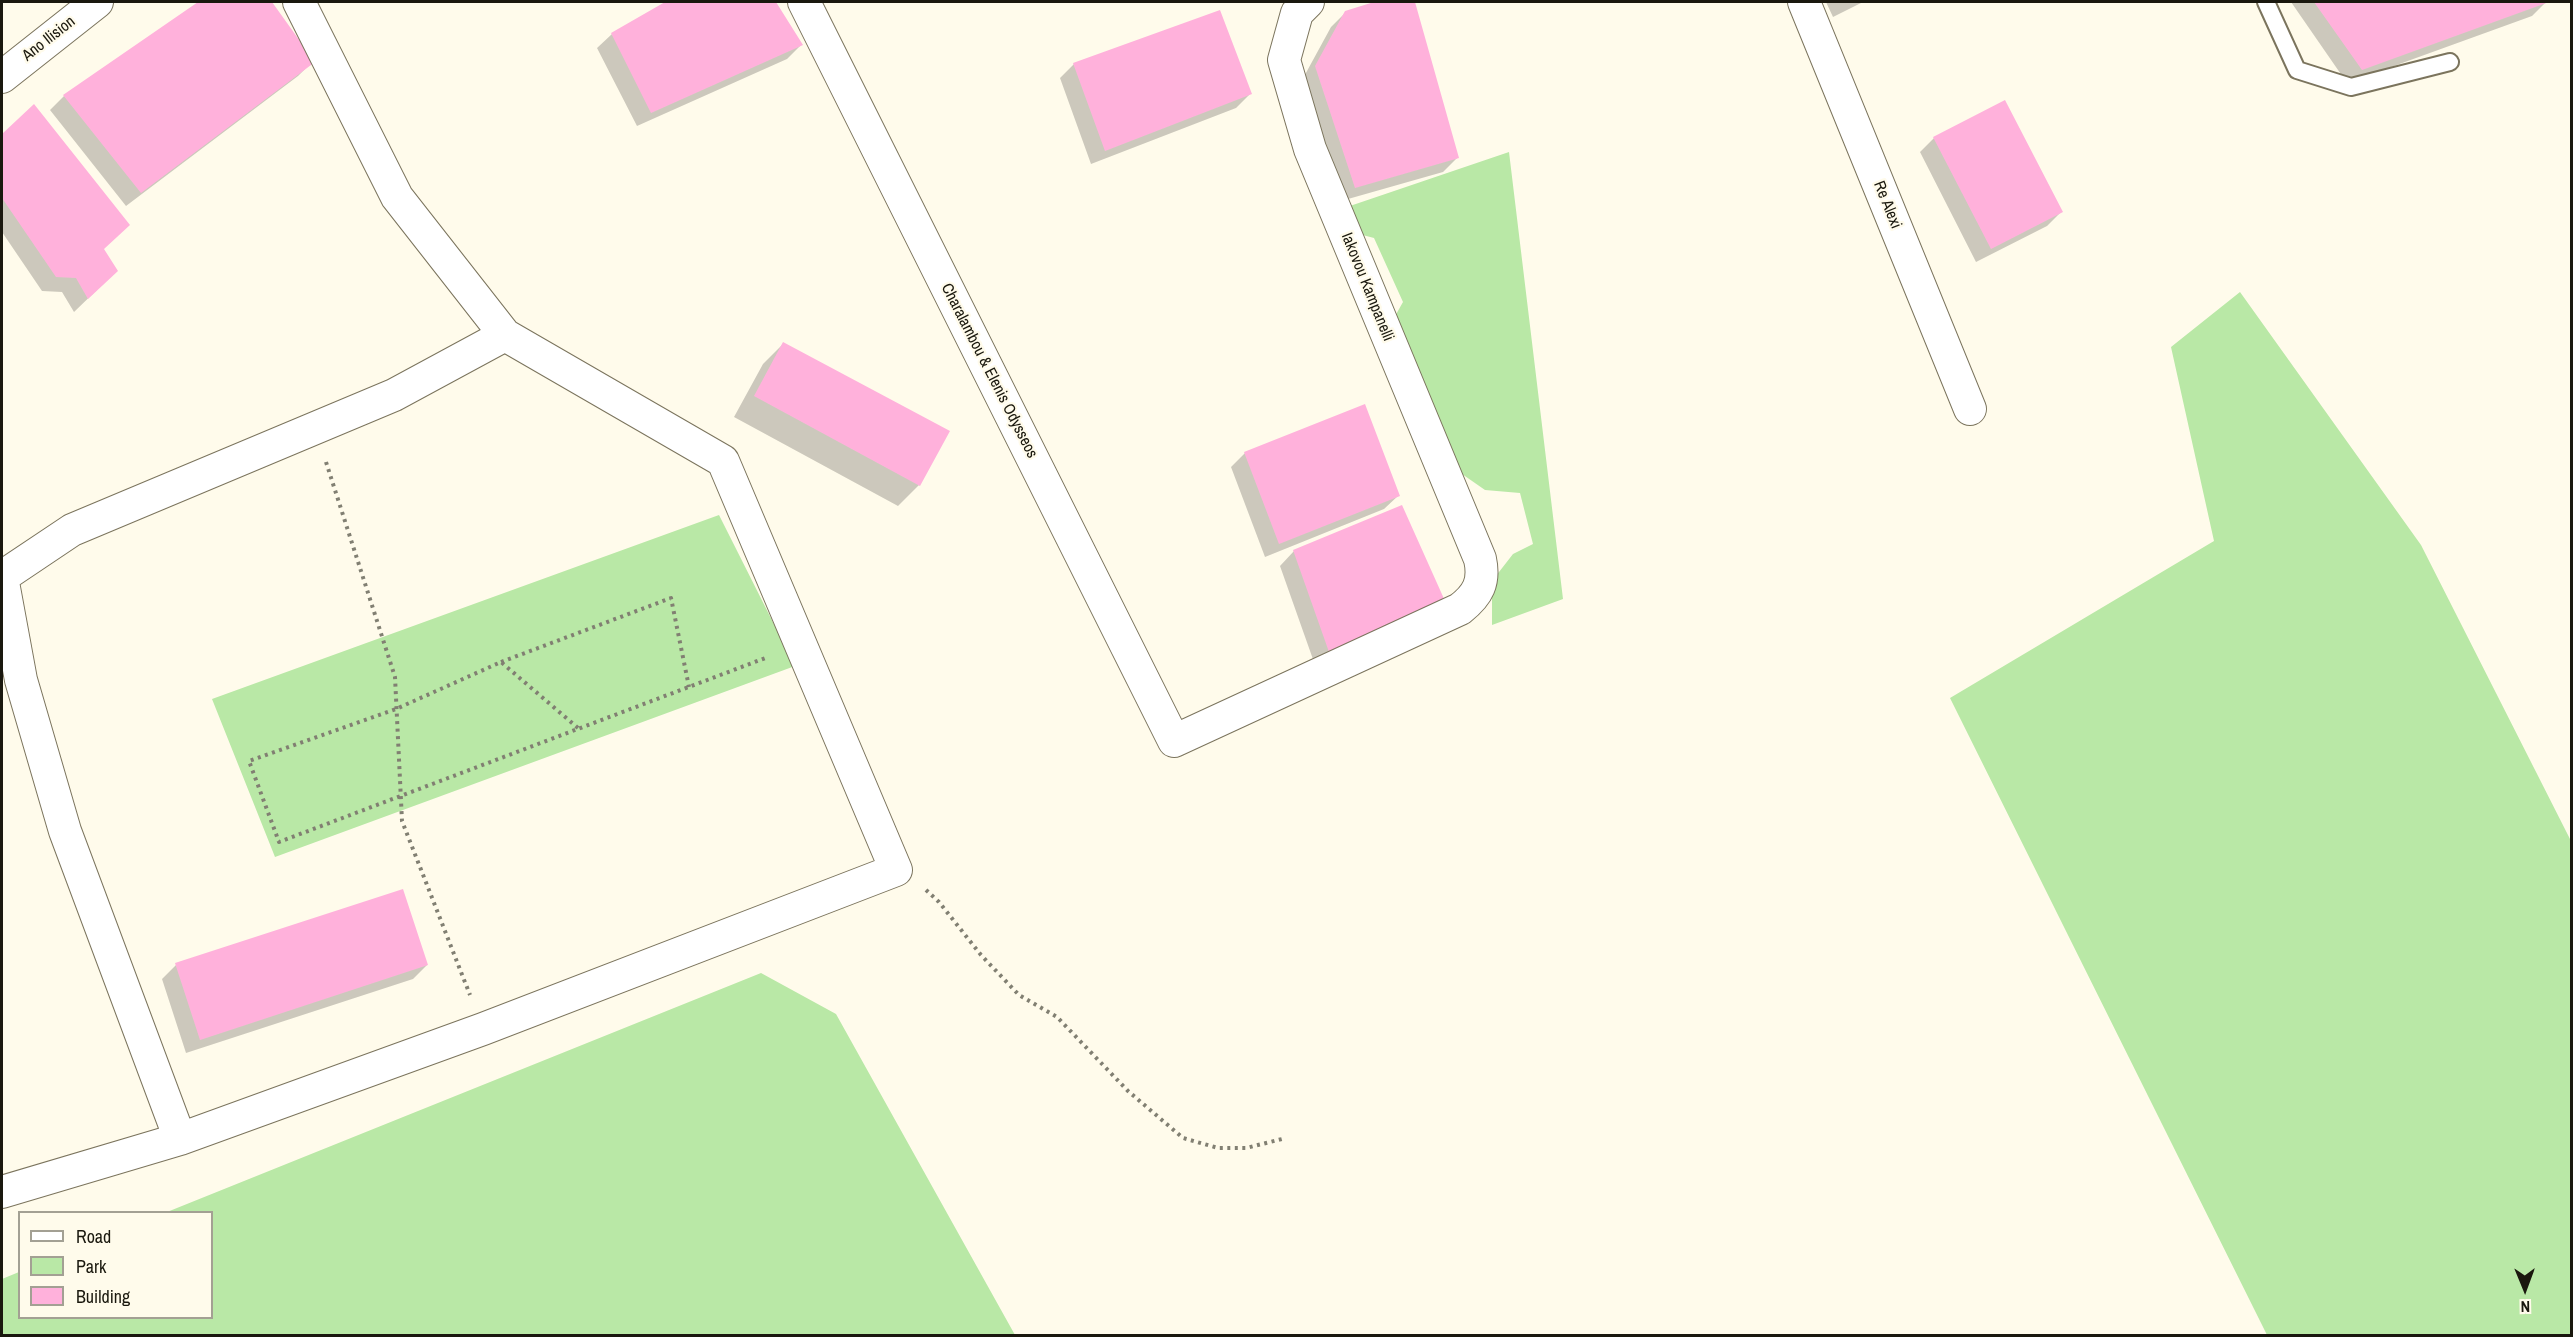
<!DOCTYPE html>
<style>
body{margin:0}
#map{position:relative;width:2573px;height:1337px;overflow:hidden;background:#fffbeb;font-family:"Archivo Narrow",sans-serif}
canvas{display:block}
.frame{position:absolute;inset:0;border:3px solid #1a180e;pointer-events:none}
.legend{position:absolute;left:18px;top:1211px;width:195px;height:108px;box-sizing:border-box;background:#fffbeb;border:2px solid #a3a093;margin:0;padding:8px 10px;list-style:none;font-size:18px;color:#1a180e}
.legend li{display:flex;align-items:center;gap:12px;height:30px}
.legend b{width:30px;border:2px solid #a3a093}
.north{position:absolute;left:2495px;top:1259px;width:60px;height:60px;-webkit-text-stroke:4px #fffbeb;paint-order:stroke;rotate:179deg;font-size:16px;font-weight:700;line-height:24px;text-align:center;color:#1a180e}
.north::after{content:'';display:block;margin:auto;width:21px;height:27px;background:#1a180e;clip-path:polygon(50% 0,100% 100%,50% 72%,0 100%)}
</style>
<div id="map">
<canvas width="2573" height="1337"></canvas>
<div class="frame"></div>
<ul class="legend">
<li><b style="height:8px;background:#fff"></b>Road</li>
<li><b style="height:16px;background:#b9e8a6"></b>Park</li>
<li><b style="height:16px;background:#ffb1db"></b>Building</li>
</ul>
<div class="north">N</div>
</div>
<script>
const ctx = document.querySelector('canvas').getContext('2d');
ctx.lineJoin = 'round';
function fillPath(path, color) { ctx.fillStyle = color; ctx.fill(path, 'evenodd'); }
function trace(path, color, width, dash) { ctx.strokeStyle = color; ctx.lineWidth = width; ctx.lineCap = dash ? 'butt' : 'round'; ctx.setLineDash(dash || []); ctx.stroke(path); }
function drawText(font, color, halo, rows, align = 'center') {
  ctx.font = font + ' "Archivo Narrow",sans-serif'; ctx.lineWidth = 4.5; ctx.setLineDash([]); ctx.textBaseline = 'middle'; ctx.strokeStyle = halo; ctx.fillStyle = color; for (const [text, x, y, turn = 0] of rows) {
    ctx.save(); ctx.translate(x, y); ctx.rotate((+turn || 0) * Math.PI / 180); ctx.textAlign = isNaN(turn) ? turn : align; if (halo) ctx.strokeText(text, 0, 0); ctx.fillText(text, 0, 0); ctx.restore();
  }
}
const green = new Path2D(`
 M 1509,152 L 1563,599 L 1492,625 L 1492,581 L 1513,554 L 1533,544 L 1520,493 L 1485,490 L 1462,474 L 1390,325 L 1403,302 L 1374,238 L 1355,233 L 1344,208 Z
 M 2240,292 L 2421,545 L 2571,841 L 2571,1335 L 2267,1335 L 1950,698 L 2214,541 L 2171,347 Z
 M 719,515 L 795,666 L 275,857 L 212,699 Z
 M 761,973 L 836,1014 L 1015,1335 L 2,1335 L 2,1279 L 19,1272 L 20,1318 L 212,1318 L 212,1212 L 167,1212 Z`);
const shadow = new Path2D(`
 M 201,2 L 270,2 L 313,61 L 298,76 L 126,206 L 50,110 L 64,96 Z
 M 668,2 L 774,2 L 801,45 L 787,59 L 637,126 L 597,48 L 612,34 Z
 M 1379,2 L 1413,2 L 1457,158 L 1443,172 L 1341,201 L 1301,82 L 1331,27 L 1346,12 Z
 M 1826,2 L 1863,2 L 1833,17 Z
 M 2291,2 L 2546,2 L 2532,16 L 2347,83 Z
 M 1074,64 L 1250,94 L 1236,108 L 1091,164 L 1060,78 Z
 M 34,106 L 102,250 L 102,285 L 74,312 L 62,292 L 42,291 L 2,232 L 2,136 Z
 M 1934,138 L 2061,212 L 2047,226 L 1976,262 L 1920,152 Z
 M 784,343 L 919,485 L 898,506 L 734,417 L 763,364 Z
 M 1245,453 L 1399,495 L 1384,509 L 1265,557 L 1231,467 Z
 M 1294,551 L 1443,600 L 1315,665 L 1280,566 Z
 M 176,965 L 427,965 L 413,979 L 186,1053 L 162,979 Z`);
const building = new Path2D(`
 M 198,2 L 272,2 L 315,62 L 141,193 L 63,95 Z
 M 665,2 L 776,2 L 803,45 L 651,113 L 611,33 Z
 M 1374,2 L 1415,2 L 1459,158 L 1355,188 L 1315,66 L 1345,11 Z
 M 2314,2 L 2549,2 L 2362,70 Z
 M 1220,10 L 1252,94 L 1105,151 L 1073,63 Z
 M 2005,100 L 2063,212 L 1991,249 L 1933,137 Z
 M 34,104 L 130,225 L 104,249 L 118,271 L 88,299 L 76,278 L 56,277 L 2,198 L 2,134 Z
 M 783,342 L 950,431 L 920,486 L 754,396 Z
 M 1365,404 L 1400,496 L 1279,544 L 1244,452 Z
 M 1402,505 L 1445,601 L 1329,652 L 1293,550 Z
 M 403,889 L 428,965 L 200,1040 L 175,963 Z`);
const path = new Path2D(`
 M 326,462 L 395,677 L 402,821 L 470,995
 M 501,662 L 671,598 L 689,687
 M 578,728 L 501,662 L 396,709 L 249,761 L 279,842 L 768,657
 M 926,890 L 939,902 L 981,955 L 1019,995 L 1057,1017 L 1128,1091 L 1183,1138 L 1218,1148 L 1246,1148 L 1282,1139`);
const service = new Path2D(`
 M 2266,2 L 2297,70 L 2351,87 L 2450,62`);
const minor = new Path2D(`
 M 804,2 L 1174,741 L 1460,609 C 1478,595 1485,582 1480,559 L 1310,149 L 1284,60 L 1297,13 L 1308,2
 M 1804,2 L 1970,409
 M 2,77 L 97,2
 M 2,577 L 21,680 L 65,831 L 180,1139
 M 2,577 L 72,530 L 394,395 L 505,335
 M 2,1192 L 180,1139 L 483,1029 L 896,870 L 723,461 L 505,335 L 397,197 L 299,2`);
const streetNames = [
 ["Ano Ilision",49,39,-38],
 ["Re Alexi",1887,205,68],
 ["Iakovou Kampanelli",1367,287,68],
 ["Charalambou & Elenis Odysseos",989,371,63]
];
fillPath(green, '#b9e8a6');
fillPath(shadow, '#0003');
fillPath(building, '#ffb1db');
trace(service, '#7b745d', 20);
trace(minor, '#7b745d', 34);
trace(path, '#817f72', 4, [3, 4.5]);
trace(service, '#fff', 16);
trace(minor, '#fff', 32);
drawText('16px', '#1a180e', '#fffbeb', streetNames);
</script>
